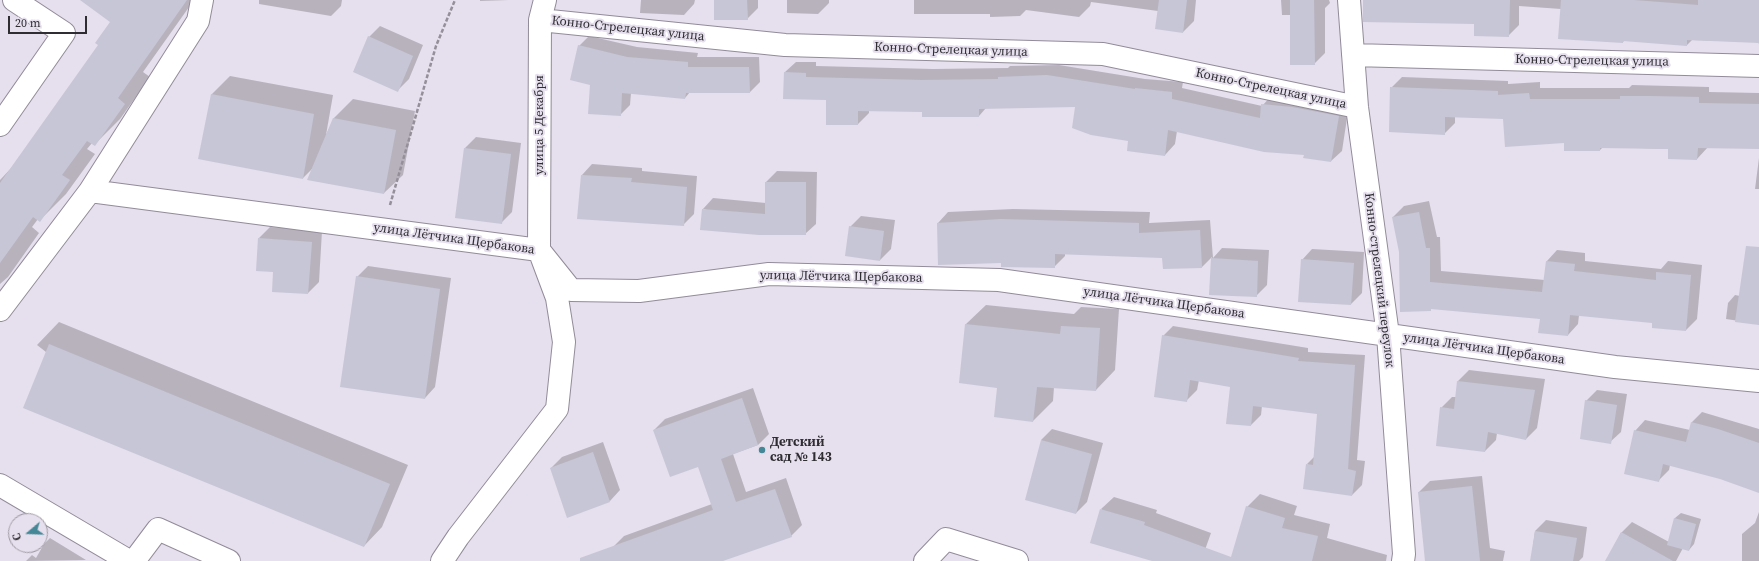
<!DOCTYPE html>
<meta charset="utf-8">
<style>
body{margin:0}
#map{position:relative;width:1759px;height:561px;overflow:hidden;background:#e6dfed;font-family:"Source Serif 4",serif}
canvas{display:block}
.north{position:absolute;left:8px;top:513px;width:40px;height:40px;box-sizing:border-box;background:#e6dfed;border:1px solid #9d98a2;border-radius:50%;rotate:251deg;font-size:11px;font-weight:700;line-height:16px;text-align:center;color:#2f2d32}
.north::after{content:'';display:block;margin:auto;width:14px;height:18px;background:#448897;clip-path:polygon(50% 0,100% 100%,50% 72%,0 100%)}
.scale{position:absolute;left:8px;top:16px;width:79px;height:18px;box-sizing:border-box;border:2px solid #2f2d32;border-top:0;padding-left:5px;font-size:12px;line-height:14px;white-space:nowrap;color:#2f2d32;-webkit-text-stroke:3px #e6dfed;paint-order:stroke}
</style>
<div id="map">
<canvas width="1759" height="561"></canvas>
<div class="north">С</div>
<div class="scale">20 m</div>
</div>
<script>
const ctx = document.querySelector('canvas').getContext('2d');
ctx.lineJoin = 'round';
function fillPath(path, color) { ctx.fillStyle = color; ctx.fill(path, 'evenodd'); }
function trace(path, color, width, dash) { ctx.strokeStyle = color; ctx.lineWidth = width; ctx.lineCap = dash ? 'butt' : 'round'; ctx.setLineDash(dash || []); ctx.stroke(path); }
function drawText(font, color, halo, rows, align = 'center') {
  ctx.font = font + ' "Source Serif 4",serif'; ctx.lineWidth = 4; ctx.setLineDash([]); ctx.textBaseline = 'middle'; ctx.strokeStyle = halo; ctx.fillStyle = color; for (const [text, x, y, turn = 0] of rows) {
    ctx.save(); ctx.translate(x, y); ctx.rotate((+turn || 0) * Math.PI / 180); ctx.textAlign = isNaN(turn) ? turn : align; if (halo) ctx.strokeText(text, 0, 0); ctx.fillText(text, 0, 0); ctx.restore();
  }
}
const shadow = new Path2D(`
 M 81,0 L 194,0 L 143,72 L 150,77 L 120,119 L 94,145 L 92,143 L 87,149 L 95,154 L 66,194 L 40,220 L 38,219 L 32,227 L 39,233 L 8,277 L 0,284 L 0,180 L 15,164 L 100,45 L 111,21 Z
 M 259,0 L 342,0 L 341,6 L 331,16 L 259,4 Z
 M 480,0 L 509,0 L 480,1 Z
 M 641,0 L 695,0 L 694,4 L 684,15 L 640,13 Z
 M 715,0 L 758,0 L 758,8 L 747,19 Z
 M 787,0 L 829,0 L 829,3 L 818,14 L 787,13 Z
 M 914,0 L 1196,0 L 1194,21 L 1183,32 L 1158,11 L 1091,2 L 1090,6 L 1079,17 L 1026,10 L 1020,16 L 990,17 L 990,14 L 914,14 Z
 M 1281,0 L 1329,0 L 1330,3 L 1325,8 L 1325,53 L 1314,64 L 1291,15 L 1282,15 Z
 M 1364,0 L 1759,0 L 1759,44 L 1758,42 L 1692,40 L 1687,45 L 1625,40 L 1623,42 L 1561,9 L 1519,6 L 1519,25 L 1508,36 L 1475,23 Z
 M 380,26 L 423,45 L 409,79 L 398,90 L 369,37 Z
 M 589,36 L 637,47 L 698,53 L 697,57 L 759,57 L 760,82 L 750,92 L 690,92 L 685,98 L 631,93 L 630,105 L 620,115 L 591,84 L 579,46 Z
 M 796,62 L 816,62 L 816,66 L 933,69 L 1008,68 L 1010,66 L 1059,65 L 1145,79 L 1183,82 L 1182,88 L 1262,106 L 1273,94 L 1349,105 L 1342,151 L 1331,161 L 1304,157 L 1305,154 L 1177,131 L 1175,144 L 1165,155 L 1130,140 L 1076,106 L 986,108 L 979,116 L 923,111 L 869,111 L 869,113 L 858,124 L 826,99 L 785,72 Z
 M 230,76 L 333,95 L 326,135 L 334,118 L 353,99 L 415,111 L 403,175 L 384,193 L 313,168 L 303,178 L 211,95 Z
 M 1402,77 L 1508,81 L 1508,84 L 1540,82 L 1540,88 L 1629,88 L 1632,85 L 1709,87 L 1709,92 L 1759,93 L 1759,122 L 1708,147 L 1697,159 L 1669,149 L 1603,147 L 1600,150 L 1565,150 L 1565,142 L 1504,118 L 1455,116 L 1455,123 L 1444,134 L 1391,88 Z
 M 476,137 L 521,143 L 512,212 L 501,223 L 465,148 Z
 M 1759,158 L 1759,189 L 1755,189 Z
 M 592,164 L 642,168 L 642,171 L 697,176 L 694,214 L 683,225 L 582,175 Z
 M 777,171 L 817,172 L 816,224 L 805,234 L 703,209 L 713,198 L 766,203 L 766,182 Z
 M 1429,201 L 1437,237 L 1440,237 L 1441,271 L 1545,280 L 1547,261 L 1557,250 L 1585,253 L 1585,261 L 1661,269 L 1668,261 L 1702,265 L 1697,319 L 1686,330 L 1653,322 L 1579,315 L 1578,324 L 1568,335 L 1541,318 L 1432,308 L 1430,310 L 1400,252 L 1393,217 L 1404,206 Z
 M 1013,209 L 1150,212 L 1149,223 L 1210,220 L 1213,258 L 1222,248 L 1269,250 L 1267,285 L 1256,296 L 1210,294 L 1212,257 L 1202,267 L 1163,257 L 1065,253 L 1065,256 L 1054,267 L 1002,262 L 938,223 L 948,212 Z
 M 861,216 L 895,220 L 891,249 L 880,260 L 850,227 Z
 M 270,227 L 322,231 L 319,282 L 308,293 L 259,238 Z
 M 1312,249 L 1364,252 L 1362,293 L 1351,304 L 1302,260 Z
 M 368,266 L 451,278 L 435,387 L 425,398 L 357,277 Z
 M 1759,266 L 1759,324 L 1726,319 L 1728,303 L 1735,295 L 1740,296 Z
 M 986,305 L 1074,314 L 1081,307 L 1119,309 L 1115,370 L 1096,390 L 1054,387 L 1053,401 L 1033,421 L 998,387 L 960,382 L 966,324 Z
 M 59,322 L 408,465 L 382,527 L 364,546 L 105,398 L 37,345 Z
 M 1173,326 L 1308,348 L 1308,352 L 1365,355 L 1357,460 L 1365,461 L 1362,485 L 1352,495 L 1307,464 L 1314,457 L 1318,413 L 1262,406 L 1261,415 L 1251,425 L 1231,386 L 1199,380 L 1197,390 L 1187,400 L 1163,336 Z
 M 1469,370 L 1545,379 L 1537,428 L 1526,439 L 1497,433 L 1496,440 L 1485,451 L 1441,408 L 1452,397 L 1456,397 L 1458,381 Z
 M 753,388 L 769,434 L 758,445 L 733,454 L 746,492 L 786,478 L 802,525 L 791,536 L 720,561 L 618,561 L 613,547 L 624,536 L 712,504 L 699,466 L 654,430 L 665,419 Z
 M 1597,390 L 1627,394 L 1621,432 L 1610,442 L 1586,401 Z
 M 1702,412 L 1759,429 L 1759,492 L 1720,478 L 1670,465 L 1669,470 L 1658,481 L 1635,431 L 1645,420 L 1690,430 L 1692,422 Z
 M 1052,429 L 1103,443 L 1087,502 L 1076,513 L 1041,440 Z
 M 603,442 L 620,490 L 610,501 L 551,468 L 562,457 Z
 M 1482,476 L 1490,548 L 1505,551 L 1503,561 L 1427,561 L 1419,492 L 1430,481 Z
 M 1260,494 L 1297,506 L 1294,515 L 1330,524 L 1327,538 L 1387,555 L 1386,561 L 1231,561 L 1247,507 Z
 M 1114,497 L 1157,510 L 1156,513 L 1211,533 L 1201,561 L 1155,561 L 1101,509 Z
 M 1759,512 L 1759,561 L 1742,561 L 1742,534 L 1755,523 Z
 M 1681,513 L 1701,519 L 1694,544 L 1689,550 L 1683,548 L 1676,561 L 1606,561 L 1621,533 L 1632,522 L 1669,542 L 1675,518 Z
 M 1546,520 L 1587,527 L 1583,557 L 1579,561 L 1531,561 L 1535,531 Z
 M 50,538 L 86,560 L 26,561 L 32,555 L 36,558 L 44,544 Z`);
const building = new Path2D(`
 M 80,0 L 187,0 L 118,98 L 125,104 L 95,146 L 87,141 L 62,175 L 70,180 L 40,222 L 33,217 L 0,263 L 0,183 L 98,45 L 95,43 L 110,22 Z
 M 714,0 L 747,0 L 748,20 L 714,20 Z
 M 1159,0 L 1187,0 L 1183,33 L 1155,29 Z
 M 1290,0 L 1314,0 L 1315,65 L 1290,65 Z
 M 1363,0 L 1510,0 L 1509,37 L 1474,36 L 1474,24 L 1363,22 Z
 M 1561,0 L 1634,0 L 1698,5 L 1698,0 L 1759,0 L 1759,43 L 1687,40 L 1687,46 L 1623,41 L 1623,43 L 1558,39 Z
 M 368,36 L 413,56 L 398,92 L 353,72 Z
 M 578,45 L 627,57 L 688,62 L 688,67 L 749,67 L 750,93 L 686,93 L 685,99 L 622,93 L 621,116 L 588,114 L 590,85 L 570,80 Z
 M 784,72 L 806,73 L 806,77 L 922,80 L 998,79 L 998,77 L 1047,75 L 1135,89 L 1135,88 L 1172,92 L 1172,99 L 1260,118 L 1261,104 L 1292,107 L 1339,116 L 1331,162 L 1303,158 L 1304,155 L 1264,152 L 1168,130 L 1165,156 L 1127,151 L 1128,141 L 1091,135 L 1072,128 L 1075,107 L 979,109 L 979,117 L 922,117 L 922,112 L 858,111 L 858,125 L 826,125 L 826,100 L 783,99 Z
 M 1390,87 L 1498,91 L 1498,95 L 1529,93 L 1530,99 L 1620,99 L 1620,96 L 1650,96 L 1699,97 L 1699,103 L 1759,104 L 1759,149 L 1698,148 L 1697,160 L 1668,159 L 1668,149 L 1600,148 L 1600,151 L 1564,151 L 1564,143 L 1505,147 L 1503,119 L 1445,117 L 1445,135 L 1389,132 Z
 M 211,94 L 314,114 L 303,179 L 198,159 Z
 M 333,118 L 396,130 L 384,194 L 307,180 Z
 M 464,148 L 511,154 L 502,224 L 455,218 Z
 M 581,175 L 632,178 L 631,182 L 687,187 L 684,226 L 577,219 Z
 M 765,182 L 806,182 L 806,235 L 759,235 L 700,230 L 702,209 L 765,214 Z
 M 1419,212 L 1426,248 L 1430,248 L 1430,282 L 1542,292 L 1546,261 L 1575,264 L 1574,271 L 1656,280 L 1656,272 L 1691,275 L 1686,331 L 1652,328 L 1652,323 L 1570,315 L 1568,336 L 1538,333 L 1540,319 L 1431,309 L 1431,311 L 1400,312 L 1399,252 L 1392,217 Z
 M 1001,219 L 1139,223 L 1139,233 L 1200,230 L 1202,268 L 1163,269 L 1162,258 L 1055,254 L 1055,268 L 1001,267 L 1001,263 L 938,265 L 937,223 Z
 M 849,226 L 884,231 L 880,261 L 845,256 Z
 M 258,238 L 312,242 L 308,294 L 272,292 L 273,272 L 256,271 Z
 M 1746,246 L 1759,247 L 1759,325 L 1735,322 Z
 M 1211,258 L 1258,261 L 1257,297 L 1209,295 Z
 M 1301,259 L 1354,263 L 1351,305 L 1298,302 Z
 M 356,276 L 440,289 L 425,399 L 340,387 Z
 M 965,324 L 1060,334 L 1061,326 L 1100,328 L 1096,391 L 1037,387 L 1033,422 L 994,417 L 997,388 L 959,383 Z
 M 1162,335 L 1299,358 L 1298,361 L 1355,365 L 1348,469 L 1356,471 L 1352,496 L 1303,489 L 1306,464 L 1313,465 L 1317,414 L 1253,406 L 1251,426 L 1226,424 L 1230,387 L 1190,380 L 1187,402 L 1154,397 Z
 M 49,344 L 390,484 L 364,547 L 23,408 Z
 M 1457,381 L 1535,390 L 1526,440 L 1488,432 L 1485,452 L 1436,446 L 1440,407 L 1454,409 Z
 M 742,398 L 758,445 L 721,459 L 736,502 L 775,489 L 792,537 L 723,561 L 580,561 L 580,558 L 713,510 L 698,467 L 670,477 L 653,430 Z
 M 1585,400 L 1617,405 L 1611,444 L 1580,439 Z
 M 1691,422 L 1718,429 L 1759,443 L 1759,493 L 1720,479 L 1663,464 L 1659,482 L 1624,474 L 1634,430 L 1686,442 Z
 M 1041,440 L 1092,454 L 1076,514 L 1025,500 Z
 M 593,452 L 610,502 L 567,518 L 550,468 Z
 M 1472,486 L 1480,561 L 1425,561 L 1418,492 Z
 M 1246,506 L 1285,518 L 1282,528 L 1318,536 L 1312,561 L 1152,561 L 1090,543 L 1100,509 L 1145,522 L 1144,525 L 1231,557 Z
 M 1674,518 L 1696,524 L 1689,551 L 1667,545 Z
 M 1535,531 L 1577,538 L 1573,561 L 1530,561 Z
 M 1621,532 L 1673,561 L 1605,561 Z`);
const path = new Path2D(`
 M 390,205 L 436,46 L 455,0`);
const minor = new Path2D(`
 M 1349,0 L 1357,107 L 1388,335 L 1404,554 L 1403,561
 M 540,20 L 785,45 L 1103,54 L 1357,107
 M 1353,55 L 1759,66
 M 0,125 L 64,33 L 14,0
 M 90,191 L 539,250 L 571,290 L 639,291 L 769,274 L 999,280 L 1615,367 L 1759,381
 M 0,310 L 90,191 L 198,21 L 202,0
 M 0,485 L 129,561
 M 134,561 L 158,529 L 229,561
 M 442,561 L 458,537 L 557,409 L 564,342 L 557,298 L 539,250 L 540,20 L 545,0
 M 925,561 L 946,539 L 1017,561`);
const markers = [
 [762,450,4,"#448897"]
];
const streetNames = [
 ["Конно-Стрелецкая улица",628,29,6],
 ["Конно-Стрелецкая улица",951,50,2],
 ["Конно-Стрелецкая улица",1592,61,1],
 ["Конно-Стрелецкая улица",1271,89,12],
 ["улица 5 Декабря",540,125,-90],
 ["улица Лётчика Щербакова",454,239,8],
 ["улица Лётчика Щербакова",841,277,1],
 ["Конно-стрелецкий переулок",1379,280,83],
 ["улица Лётчика Щербакова",1164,303,8],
 ["улица Лётчика Щербакова",1484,349,8]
];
const poiNames = [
 ["Детский",770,443],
 ["сад № 143",770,458]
];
fillPath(shadow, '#0003');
fillPath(building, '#c7c6d6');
trace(minor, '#928b99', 24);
trace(path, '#948f99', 2.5, [4, 2]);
trace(minor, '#fff', 22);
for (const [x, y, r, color] of markers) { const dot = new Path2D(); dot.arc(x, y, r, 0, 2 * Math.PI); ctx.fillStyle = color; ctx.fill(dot); trace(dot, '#e6dfed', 1.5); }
drawText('13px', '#2f2d32', '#e6dfed', streetNames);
drawText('bold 13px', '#2f2d32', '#e6dfed', poiNames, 'left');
</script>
